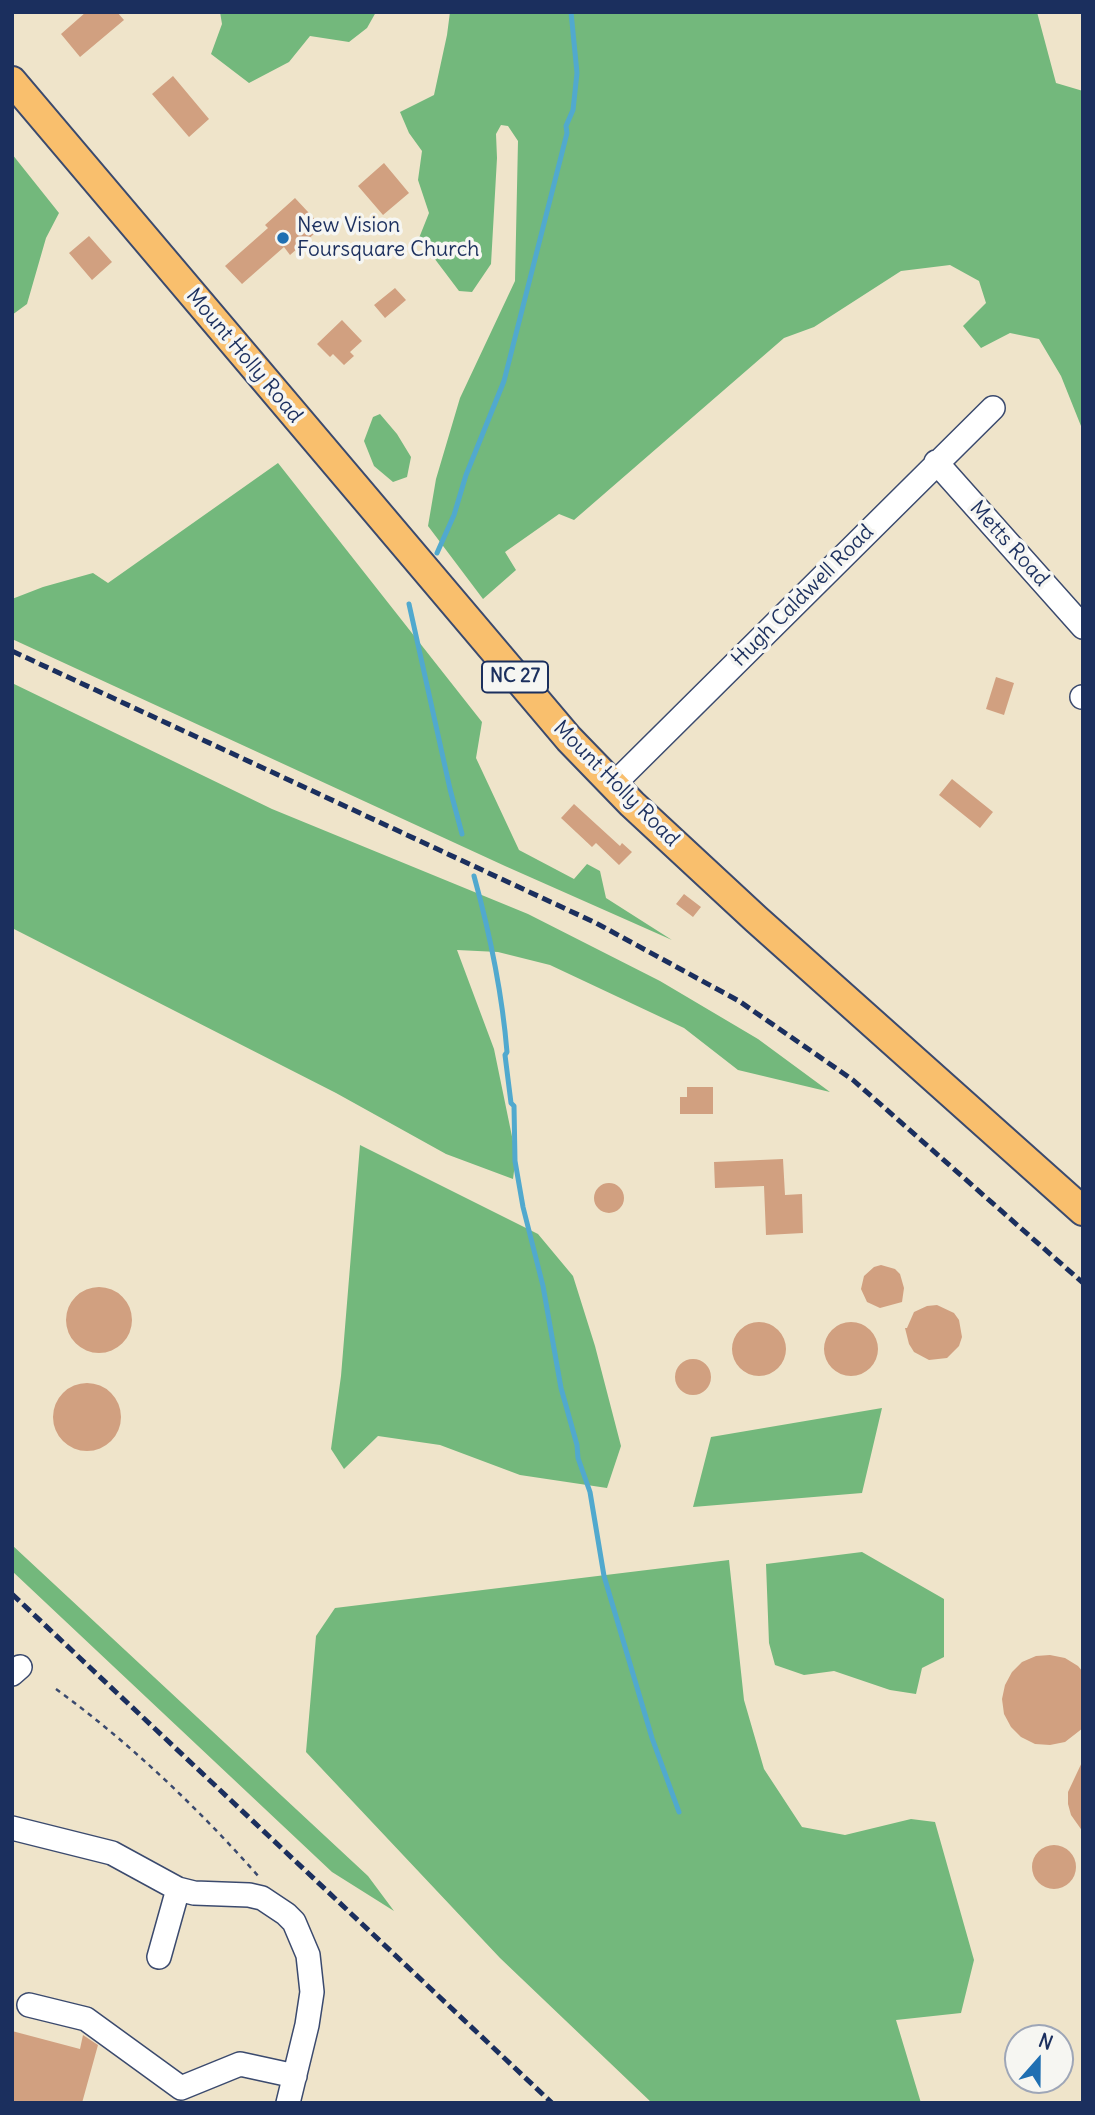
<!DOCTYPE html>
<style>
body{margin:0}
#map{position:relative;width:1095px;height:2115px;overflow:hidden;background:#efe4ca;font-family:Delius,sans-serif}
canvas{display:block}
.frame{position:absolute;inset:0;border:14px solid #1b2f5e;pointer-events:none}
.north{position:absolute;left:1004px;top:2024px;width:70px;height:70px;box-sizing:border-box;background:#f6f6f2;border:2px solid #9ea6b7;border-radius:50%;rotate:21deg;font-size:19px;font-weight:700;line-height:28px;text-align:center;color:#1b2f5e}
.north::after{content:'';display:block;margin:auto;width:24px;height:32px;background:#1f6fb2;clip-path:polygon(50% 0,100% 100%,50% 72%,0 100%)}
</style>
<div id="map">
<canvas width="1095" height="2115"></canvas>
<div class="frame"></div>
<div class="north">N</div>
</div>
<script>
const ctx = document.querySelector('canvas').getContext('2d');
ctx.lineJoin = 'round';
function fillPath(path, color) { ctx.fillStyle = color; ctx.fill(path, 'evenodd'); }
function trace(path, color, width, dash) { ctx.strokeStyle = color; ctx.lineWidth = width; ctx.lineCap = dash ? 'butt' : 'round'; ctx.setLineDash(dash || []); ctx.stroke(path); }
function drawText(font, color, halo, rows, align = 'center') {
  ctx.font = font + ' Delius,sans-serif'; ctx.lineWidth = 7; ctx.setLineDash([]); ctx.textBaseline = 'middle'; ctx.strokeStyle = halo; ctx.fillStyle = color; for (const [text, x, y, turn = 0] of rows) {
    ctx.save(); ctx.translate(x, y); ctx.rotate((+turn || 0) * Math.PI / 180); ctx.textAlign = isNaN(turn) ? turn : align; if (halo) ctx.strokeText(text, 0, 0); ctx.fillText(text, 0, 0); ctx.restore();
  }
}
const forest = new Path2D(`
 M 220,12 L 376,12 L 367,28 L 349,42 L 310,36 L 289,62 L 249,83 L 211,54 L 222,24 Z
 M 450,12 L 1037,12 L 1056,83 L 1083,91 L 1083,431 L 1061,376 L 1039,339 L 1010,333 L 981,348 L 963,326 L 986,303 L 979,281 L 950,265 L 901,271 L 814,327 L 784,338 L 574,520 L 559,514 L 505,552 L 516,570 L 483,599 L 428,526 L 436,479 L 460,398 L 515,281 L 518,141 L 508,126 L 501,125 L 496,134 L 497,158 L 491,264 L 472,292 L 459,291 L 419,238 L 429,213 L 418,180 L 422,151 L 409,133 L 400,112 L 434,95 L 447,35 Z
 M 12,154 L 59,213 L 46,238 L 27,304 L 12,315 Z
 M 380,414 L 397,434 L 411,457 L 407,477 L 393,482 L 374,466 L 364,441 L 373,417 Z
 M 278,463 L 482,722 L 476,758 L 519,850 L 574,879 L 587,864 L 600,871 L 606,898 L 672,940 L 505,866 L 12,639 L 12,599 L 43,587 L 93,573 L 108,583 Z
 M 12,683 L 272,809 L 528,914 L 660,981 L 758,1039 L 830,1092 L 738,1070 L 684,1028 L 550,965 L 498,952 L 457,950 L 494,1049 L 516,1156 L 513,1179 L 446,1154 L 336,1093 L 12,928 Z
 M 360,1145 L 538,1234 L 573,1276 L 595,1346 L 621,1446 L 607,1488 L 520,1475 L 440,1445 L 378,1436 L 344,1469 L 331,1449 L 341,1376 Z
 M 882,1408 L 862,1493 L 693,1507 L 711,1437 Z
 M 12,1545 L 368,1876 L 394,1911 L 332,1872 L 12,1571 Z
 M 862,1552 L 944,1599 L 944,1657 L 922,1668 L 916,1694 L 890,1690 L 834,1671 L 804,1675 L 775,1665 L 769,1643 L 766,1564 Z
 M 729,1560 L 744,1700 L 764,1769 L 802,1827 L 845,1835 L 911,1819 L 935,1822 L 974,1960 L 961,2013 L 896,2020 L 921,2103 L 652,2103 L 500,1958 L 306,1752 L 316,1636 L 335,1608 Z`);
const stream = new Path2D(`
 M 437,553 L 454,515 L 466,475 L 504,381 L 567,133 L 566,126 L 573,110 L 577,73 L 571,12
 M 409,604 L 450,789 L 462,834
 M 474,876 C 490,934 502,992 507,1052 L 505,1055 L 511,1103 L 514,1106 L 515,1161 L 523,1207 L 543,1286 L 561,1388 L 577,1445 L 578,1458 L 590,1492 L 604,1576 L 652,1738 L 679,1812`);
const building = new Path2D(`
 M 86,12 L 117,12 L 124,20 L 80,57 L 61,34 Z
 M 173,76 L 209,119 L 189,137 L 152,94 Z
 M 384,163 L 409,193 L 383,215 L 358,186 Z
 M 295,198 L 322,227 L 290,255 L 284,247 L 242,284 L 225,266 L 268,228 L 265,225 Z
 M 89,236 L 112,262 L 92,280 L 69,253 Z
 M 395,288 L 406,300 L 385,318 L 374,305 Z
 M 342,320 L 362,341 L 350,352 L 354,356 L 344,365 L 333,354 L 330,357 L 317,344 Z
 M 996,677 L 1014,683 L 1004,715 L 986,709 Z
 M 952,779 L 993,812 L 980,828 L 939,795 Z
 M 574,804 L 620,846 L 622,843 L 632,852 L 619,865 L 596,843 L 592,847 L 561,818 Z
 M 684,894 L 701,907 L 693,917 L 676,904 Z
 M 687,1087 L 713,1087 L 713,1114 L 680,1114 L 680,1097 L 687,1097 Z
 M 783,1159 L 785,1195 L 802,1194 L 803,1233 L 766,1235 L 764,1186 L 715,1188 L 714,1162 Z
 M594 1198a15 15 0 1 1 30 0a15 15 0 1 1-30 0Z
 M 881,1265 L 895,1269 L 900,1274 L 904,1288 L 902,1302 L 880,1308 L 867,1302 L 861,1289 L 864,1276 L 874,1267 Z
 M66 1320a33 33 0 1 1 66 0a33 33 0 1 1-66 0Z
 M 937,1305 L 954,1313 L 959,1320 L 962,1337 L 959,1346 L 947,1358 L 929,1360 L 914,1352 L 909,1344 L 905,1328 L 907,1328 L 914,1312 L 927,1306 Z
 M824 1349a27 27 0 1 1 54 0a27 27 0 1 1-54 0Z
 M732 1349a27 27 0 1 1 54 0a27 27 0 1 1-54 0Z
 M675 1377a18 18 0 1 1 36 0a18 18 0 1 1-36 0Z
 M53 1417a34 34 0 1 1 68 0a34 34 0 1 1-68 0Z
 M 1050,1655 L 1065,1658 L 1078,1666 L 1083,1672 L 1083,1728 L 1065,1742 L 1050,1745 L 1035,1744 L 1021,1737 L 1011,1727 L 1004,1714 L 1002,1699 L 1005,1685 L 1012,1672 L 1022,1662 L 1036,1656 Z
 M 1083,1760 L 1083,1832 L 1071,1815 L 1068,1804 L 1068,1792 Z
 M1032 1867a22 22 0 1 1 44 0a22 22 0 1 1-44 0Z
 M 12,2031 L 80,2049 L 83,2035 L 98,2045 L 82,2103 L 12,2103 Z`);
const path = new Path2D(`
 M 56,1689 C 130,1743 199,1809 260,1878`);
const minor = new Path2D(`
 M 936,462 L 1083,627
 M 1082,697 L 1083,697
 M 613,785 L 993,408
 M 12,1674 L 20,1667
 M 12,1828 L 112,1853 L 178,1889 L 194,1893 L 249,1895 L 262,1898 L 286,1914 L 294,1922 L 308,1955 L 312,1992 L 307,2025 L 288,2103
 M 159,1957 L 178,1889
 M 29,2005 L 86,2019 L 181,2088 L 240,2064 L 295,2076`);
const major = new Path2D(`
 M 12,81 L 569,739 L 632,804 L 756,919 L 1083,1211`);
const rail = new Path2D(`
 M 12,651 L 596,923 L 739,1001 L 853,1080 L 1083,1283
 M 12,1594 L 552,2103`);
const markers = [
 [283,238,7,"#1f6fb2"]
];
const shields = [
 [515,677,66]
];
const shieldNames = [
 ["NC 27",515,677]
];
const poiNames = [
 ["New Vision",297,226],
 ["Foursquare Church",297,250]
];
const streetNames = [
 ["Mount Holly Road",244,356,50],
 ["Metts Road",1009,544,48],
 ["Hugh Caldwell Road",803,596,-45],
 ["Mount Holly Road",616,784,45]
];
fillPath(forest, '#73b87c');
trace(stream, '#51a9ce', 5);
fillPath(building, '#d1a080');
trace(minor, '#3b4a6e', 26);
trace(major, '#3b4a6e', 32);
trace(path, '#3b4a6e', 2.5, [5, 5]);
trace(minor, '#fff', 23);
trace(major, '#f9bf6d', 28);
trace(rail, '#1b2f5e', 5, [10, 5]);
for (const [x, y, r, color] of markers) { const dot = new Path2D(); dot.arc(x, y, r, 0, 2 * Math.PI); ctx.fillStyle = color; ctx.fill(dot); trace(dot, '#f6f6f2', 2.5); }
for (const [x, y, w] of shields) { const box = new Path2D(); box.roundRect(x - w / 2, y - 15.5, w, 31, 5); ctx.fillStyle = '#f6f6f2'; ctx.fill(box); trace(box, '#1b2f5e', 2); }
drawText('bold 19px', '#1b2f5e', null, shieldNames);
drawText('21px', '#1b2f5e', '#f6f6f2', poiNames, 'left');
drawText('21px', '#1b2f5e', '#f6f6f2', streetNames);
</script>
